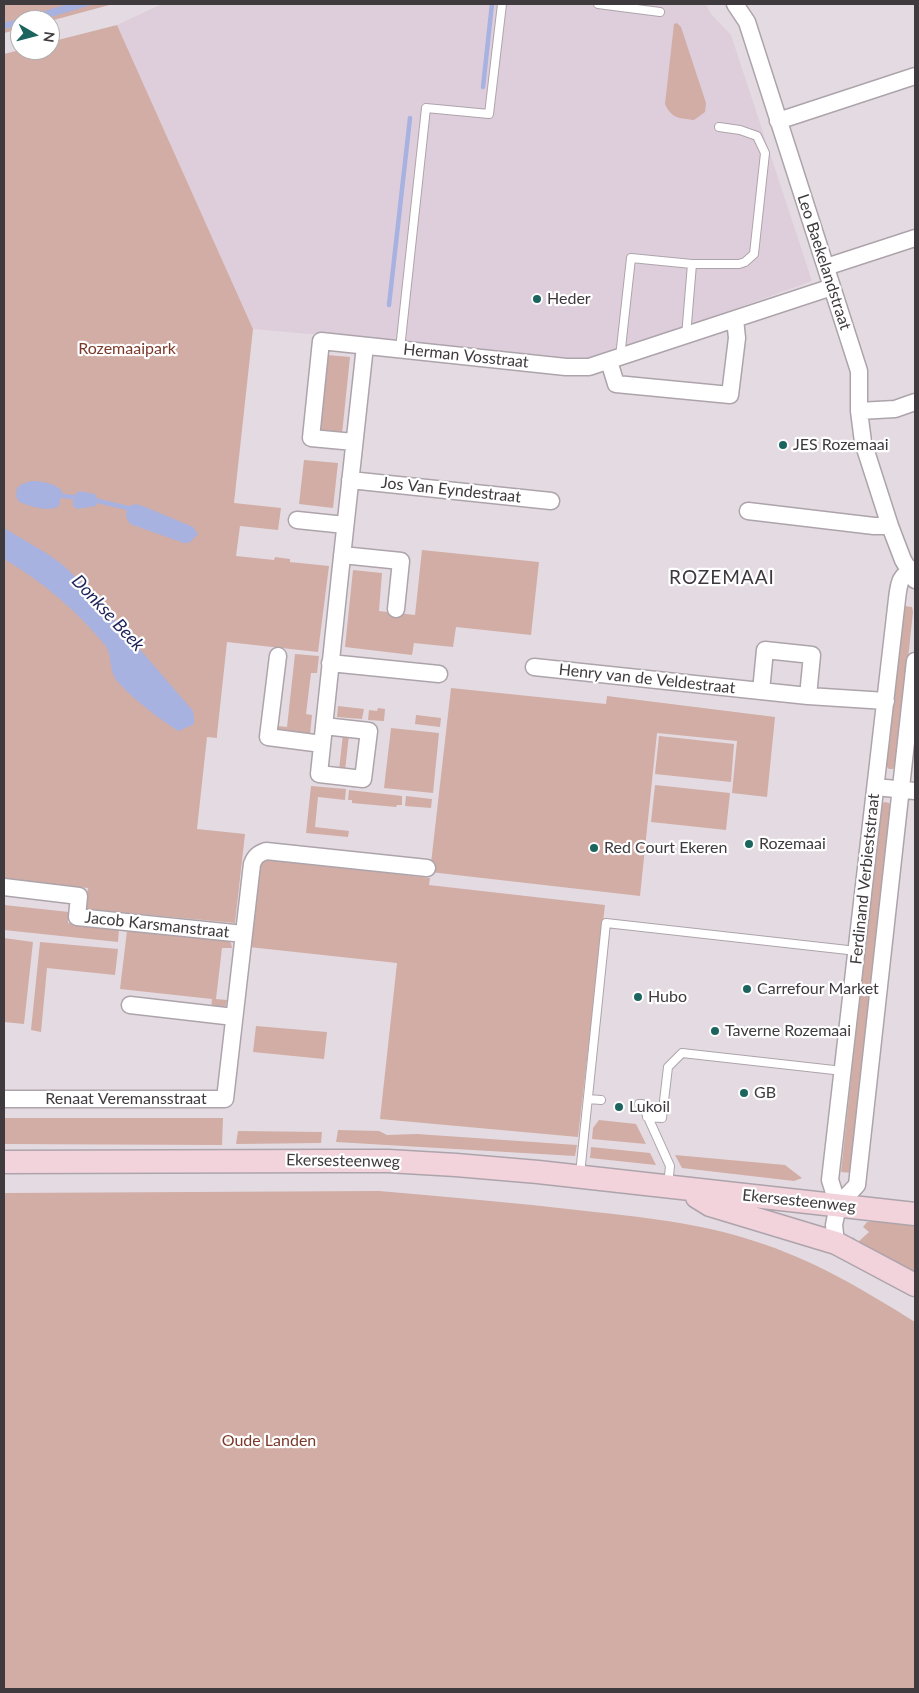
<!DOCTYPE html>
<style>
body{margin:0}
#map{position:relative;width:919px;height:1693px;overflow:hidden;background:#e4dbe2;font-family:Lato,sans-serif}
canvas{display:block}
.frame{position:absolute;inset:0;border:5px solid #3e3a3d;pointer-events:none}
.north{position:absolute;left:10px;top:10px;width:50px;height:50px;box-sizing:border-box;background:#fff;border:1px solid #b2b0b1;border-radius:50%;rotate:98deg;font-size:14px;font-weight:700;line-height:20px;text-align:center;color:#3e3a3d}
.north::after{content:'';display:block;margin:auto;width:18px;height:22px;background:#1b655e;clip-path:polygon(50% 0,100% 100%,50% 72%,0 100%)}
</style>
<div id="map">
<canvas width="919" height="1693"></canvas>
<div class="frame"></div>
<div class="north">N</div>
</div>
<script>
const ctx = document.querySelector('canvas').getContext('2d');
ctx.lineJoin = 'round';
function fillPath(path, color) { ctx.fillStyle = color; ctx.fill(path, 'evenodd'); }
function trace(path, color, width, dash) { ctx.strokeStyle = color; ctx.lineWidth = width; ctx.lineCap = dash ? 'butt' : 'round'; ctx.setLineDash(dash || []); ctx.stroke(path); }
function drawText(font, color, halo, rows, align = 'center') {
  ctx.font = font + ' Lato,sans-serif'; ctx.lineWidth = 4.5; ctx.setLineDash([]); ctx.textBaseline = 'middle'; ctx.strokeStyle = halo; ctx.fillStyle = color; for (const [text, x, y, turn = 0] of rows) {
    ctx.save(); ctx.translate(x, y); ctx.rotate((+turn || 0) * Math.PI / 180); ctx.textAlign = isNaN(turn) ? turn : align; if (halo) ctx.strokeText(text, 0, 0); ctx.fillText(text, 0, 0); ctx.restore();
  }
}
const built = new Path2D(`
 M 162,4 L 706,4 L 711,14 L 731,35 L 812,281 L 589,362 L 533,354 L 253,329 L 117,25 Z`);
const green = new Path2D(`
 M 4,4 L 113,4 L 50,21 L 20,20 L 20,29 L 4,33 Z
 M 677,23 L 681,27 L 706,103 L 705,112 L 694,120 C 679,118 672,119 665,104 L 674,24 Z
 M 117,25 L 253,329 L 234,503 L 281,508 L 278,530 L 240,526 L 236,556 L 274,560 L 275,557 L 290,559 L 290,562 L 329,566 L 318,652 L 227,642 L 217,735 L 217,738 L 207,737 L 197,829 L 245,834 L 235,923 L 85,909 L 88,888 L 4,880 L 4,54 L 20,50 L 50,50 L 50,42 Z
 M 327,355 L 350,357 L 342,434 L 319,431 Z
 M 304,460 L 338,463 L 333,508 L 299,504 Z
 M 422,550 L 539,562 L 531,635 L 456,627 L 453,647 L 414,643 L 412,655 L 345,647 L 353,570 L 382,573 L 379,611 L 415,615 Z
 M 905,606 L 912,607 L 913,612 L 897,762 L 893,769 L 889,769 L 884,764 L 901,610 Z
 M 295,654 L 319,656 L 317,673 L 311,673 L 306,714 L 312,715 L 310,735 L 277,731 L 277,726 L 287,727 Z
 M 451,688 L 606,704 L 607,696 L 775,717 L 767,797 L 732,793 L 737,741 L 657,733 L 640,896 L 430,872 Z
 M 338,706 L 364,709 L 362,719 L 337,717 Z
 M 378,708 L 385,709 L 384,721 L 368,720 L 369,710 L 377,711 Z
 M 416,715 L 441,718 L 440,727 L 415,724 Z
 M 391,728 L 439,733 L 433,793 L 384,788 Z
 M 343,734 L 349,735 L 345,771 L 339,770 Z
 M 659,736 L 734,744 L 731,782 L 655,774 Z
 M 655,785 L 730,793 L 726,830 L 651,822 Z
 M 311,786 L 346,789 L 345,800 L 318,797 L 315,827 L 349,831 L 348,837 L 306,833 Z
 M 349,790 L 402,796 L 402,805 L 397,805 L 396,807 L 352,803 L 352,800 L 348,800 Z
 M 406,796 L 432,799 L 431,808 L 405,806 Z
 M 885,802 L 889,803 L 891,807 L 853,1173 L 841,1172 L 880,807 L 882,803 Z
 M 273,859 L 430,878 L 429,885 L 605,905 L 578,1137 L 380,1119 L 397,963 L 249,947 L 259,866 L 264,861 Z
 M 4,905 L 69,912 L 68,923 L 119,929 L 118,942 L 4,930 Z
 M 127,931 L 226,940 L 231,943 L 232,948 L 222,948 L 216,999 L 227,1000 L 225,1009 L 211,1009 L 212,999 L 120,989 Z
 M 4,938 L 33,942 L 24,1024 L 4,1022 Z
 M 40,942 L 118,949 L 115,975 L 47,968 L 41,1032 L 31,1030 Z
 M 256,1026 L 327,1032 L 324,1059 L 253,1052 Z
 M 4,1118 L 223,1118 L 222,1145 L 4,1144 Z
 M 599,1120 L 636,1124 L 646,1144 L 592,1139 L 593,1128 Z
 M 338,1130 L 379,1131 L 387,1135 L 417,1134 L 577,1145 L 575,1156 L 336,1142 Z
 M 238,1131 L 322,1132 L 321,1143 L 236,1144 Z
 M 591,1147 L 650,1153 L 656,1165 L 590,1158 Z
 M 675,1155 L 785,1165 L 802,1178 L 794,1181 L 682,1168 Z
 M 379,1191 C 448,1197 517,1203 586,1211 C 642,1217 700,1223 754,1241 C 812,1259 864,1290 915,1322 L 915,1689 L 4,1689 L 4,1193 Z
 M 877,1221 L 915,1225 L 915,1279 L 849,1245 L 853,1237 L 858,1242 L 869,1232 L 863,1227 L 867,1222 Z`);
const water = new Path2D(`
 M 68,4 L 95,4 L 40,20 L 20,20 L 20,25 L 4,29 L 4,23 Z
 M 31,481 C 41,481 55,483 62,491 L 59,506 C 49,513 30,506 19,502 L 16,496 L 17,488 L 22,484 Z
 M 79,491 L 95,494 L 98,500 L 96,506 L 77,509 L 73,506 L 73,497 Z
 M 134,504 L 143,506 L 193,527 L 198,534 L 189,543 L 184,543 L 130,524 L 126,517 L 127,508 Z
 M 4,528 L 46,553 L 63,565 L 88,589 L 193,711 L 194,717 L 194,724 L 179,731 C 165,724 123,691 115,678 C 109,668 112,654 105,645 C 76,610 43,582 4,559 Z`);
const stream = new Path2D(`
 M 483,87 L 492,4
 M 389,305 L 410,118
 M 57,495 L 79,498
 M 94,500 L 132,509`);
const service = new Path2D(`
 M 598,4 L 660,12
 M 692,264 L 739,264 L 745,262 L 754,254 L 765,153 L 757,136 L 740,130 L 719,127
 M 400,349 L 426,108 L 489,114 L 502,4
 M 620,357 L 631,258 L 692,264 L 686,336
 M 588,1099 L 601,1100
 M 639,1104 L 642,1104 L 670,1166 L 668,1185
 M 647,1117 L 662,1118 L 668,1067 L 682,1053 L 843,1071
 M 580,1174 L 606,923 L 857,951`);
const minor = new Path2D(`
 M 735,4 L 747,22 L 859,371 L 859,411 L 863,442 L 890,526 L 903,560 L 915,580
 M 778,121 L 915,76
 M 826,267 L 915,238
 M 609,361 L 616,384 L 730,395 L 737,338 L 735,319
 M 859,411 L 895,409 L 915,402
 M 354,442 L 311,438 L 321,341 L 566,367 L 589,367 L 832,287
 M 350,480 L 551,501
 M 748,511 L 874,526 L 890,526
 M 297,520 L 345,525
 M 342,555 L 401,561 L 396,609
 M 278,656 L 268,737 L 322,744
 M 330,663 L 439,674
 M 534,667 L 808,696 L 886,701
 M 761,691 L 765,650 L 812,655 L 808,696
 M 324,726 L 369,731 L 363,779 L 319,774 C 334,631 349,489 365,346
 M 876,787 L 915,791
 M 4,887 L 79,896 L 77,917 L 244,934
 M 130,1005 L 234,1017
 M 4,1099 L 225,1099 L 252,864 C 255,856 258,854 266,851 L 427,868
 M 838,1205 L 830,1180 L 897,599 C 899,583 899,575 915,569
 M 838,1205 L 857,1185 L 915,661
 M 836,1243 L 834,1225 L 838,1205`);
const secondary = new Path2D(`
 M 4,1162 L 328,1161 L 388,1161 L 456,1165 L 538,1172 L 915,1214
 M 697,1197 L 710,1205 L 836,1243 L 915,1285`);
const markers = [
 [537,299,5,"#1b655e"],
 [783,445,5,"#1b655e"],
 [749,844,5,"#1b655e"],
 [594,848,5,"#1b655e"],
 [747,989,5,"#1b655e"],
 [638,997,5,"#1b655e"],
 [715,1031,5,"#1b655e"],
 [744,1093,5,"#1b655e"],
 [619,1107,5,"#1b655e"]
];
const streetNames = [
 ["Leo Baekelandstraat",824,262,72],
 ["Herman Vosstraat",466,356,6],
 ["Jos Van Eyndestraat",451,490,6],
 ["Henry van de Veldestraat",647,679,6],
 ["Ferdinand Verbieststraat",865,879,-84],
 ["Jacob Karsmanstraat",157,925,6],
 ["Renaat Veremansstraat",126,1099],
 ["Ekersesteenweg",343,1161,1],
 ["Ekersesteenweg",799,1201,6]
];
const poiNames = [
 ["Heder",547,299],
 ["JES Rozemaai",793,445],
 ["Rozemaai",759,844],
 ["Red Court Ekeren",604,848],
 ["Carrefour Market",757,989],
 ["Hubo",648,997],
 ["Taverne Rozemaai",725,1031],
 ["GB",754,1093],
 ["Lukoil",629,1107]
];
const parkNames = [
 ["Rozemaaipark",127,349],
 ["Oude Landen",269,1441]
];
const waterNames = [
 ["Donkse Beek",108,613,47]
];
const quarterNames = [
 ["ROZEMAAI",722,578]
];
fillPath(built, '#decedb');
fillPath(green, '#d1ada5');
fillPath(water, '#a7b2e1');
trace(stream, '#a7b2e1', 4.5);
trace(service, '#ada4ab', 10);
trace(minor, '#ada4ab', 19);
trace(secondary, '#ada4ab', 25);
trace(service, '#fff', 8);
trace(minor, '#fff', 16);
trace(secondary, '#f2d2db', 22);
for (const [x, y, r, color] of markers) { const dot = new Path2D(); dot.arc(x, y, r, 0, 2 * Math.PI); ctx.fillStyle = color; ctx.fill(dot); trace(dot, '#fff', 2); }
drawText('16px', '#3e3a3d', '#fff', streetNames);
drawText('16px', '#3e3a3d', '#fff', poiNames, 'left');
drawText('16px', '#7c3829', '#fff', parkNames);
drawText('italic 18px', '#1d2259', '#fff', waterNames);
ctx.letterSpacing = '1px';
drawText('19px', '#3e373c', '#fff', quarterNames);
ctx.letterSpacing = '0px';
</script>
